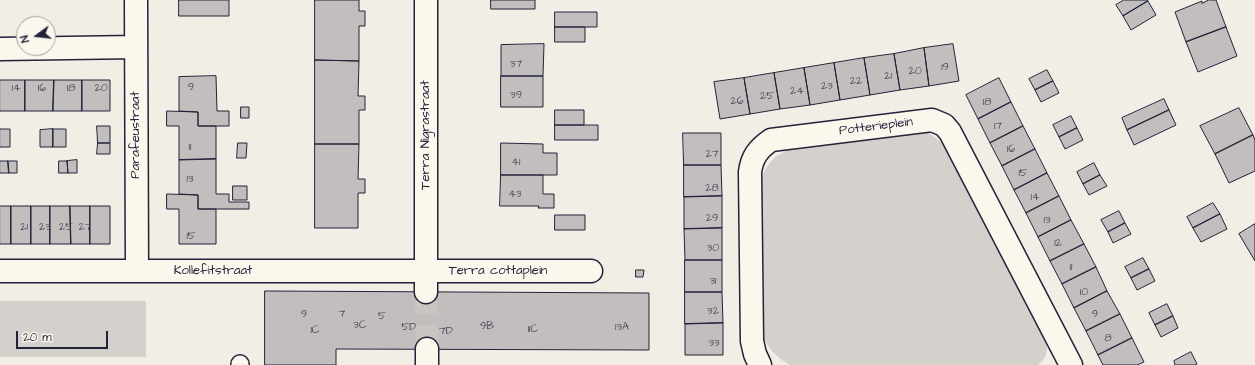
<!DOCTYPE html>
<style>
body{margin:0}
#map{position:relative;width:1255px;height:365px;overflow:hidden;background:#f2eee5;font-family:"Architects Daughter",sans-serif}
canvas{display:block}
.north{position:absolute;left:16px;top:16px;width:40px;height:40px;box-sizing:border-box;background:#fbf7ec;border:1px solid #a4a2a5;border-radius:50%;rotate:255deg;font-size:11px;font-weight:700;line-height:16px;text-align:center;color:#22223b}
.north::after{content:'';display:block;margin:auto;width:14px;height:18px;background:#22223b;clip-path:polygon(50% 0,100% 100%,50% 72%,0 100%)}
.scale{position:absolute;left:16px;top:331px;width:92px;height:18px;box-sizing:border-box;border:2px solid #22223b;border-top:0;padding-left:5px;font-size:12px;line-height:14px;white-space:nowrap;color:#22223b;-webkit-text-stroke:3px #fbf7ec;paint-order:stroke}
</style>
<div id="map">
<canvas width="1255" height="365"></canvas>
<div class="north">N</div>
<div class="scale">20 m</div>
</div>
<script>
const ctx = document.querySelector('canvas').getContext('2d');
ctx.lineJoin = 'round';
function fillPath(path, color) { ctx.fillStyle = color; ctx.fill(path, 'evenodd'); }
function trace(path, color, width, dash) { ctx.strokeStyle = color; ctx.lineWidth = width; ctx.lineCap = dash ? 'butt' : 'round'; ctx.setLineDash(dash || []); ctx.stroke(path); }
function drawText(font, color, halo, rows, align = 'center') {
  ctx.font = font + ' "Architects Daughter",sans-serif'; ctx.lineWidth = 3; ctx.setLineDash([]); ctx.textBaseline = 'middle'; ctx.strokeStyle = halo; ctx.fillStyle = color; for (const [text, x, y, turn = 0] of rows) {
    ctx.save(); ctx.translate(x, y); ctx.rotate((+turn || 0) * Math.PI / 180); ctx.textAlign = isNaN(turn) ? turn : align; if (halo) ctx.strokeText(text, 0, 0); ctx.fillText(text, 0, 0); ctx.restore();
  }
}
const green = new Path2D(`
 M 918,131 L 927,132 L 944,144 L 1047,341 C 1047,352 1047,358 1038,365 L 790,365 C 777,358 770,350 763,337 L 759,181 C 767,166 771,157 788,150 Z
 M 0,301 L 146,301 L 146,357 L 0,357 Z`);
const building = new Path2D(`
 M 179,0 L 229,0 L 229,16 L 179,16 Z
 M 315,0 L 359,0 L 359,11 L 365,11 L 365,26 L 359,26 L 359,61 L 315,60 Z
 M 491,0 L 535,0 L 535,9 L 491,9 Z
 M 1124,0 L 1147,0 L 1148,1 L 1123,16 L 1116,5 Z
 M 1209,0 L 1216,0 L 1226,27 L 1186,42 L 1175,12 L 1202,1 L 1202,3 Z
 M 1148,1 L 1156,15 L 1131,30 L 1123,16 Z
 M 555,12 L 597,12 L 597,27 L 555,27 Z
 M 555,27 L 585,27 L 585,42 L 555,42 Z
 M 1226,27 L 1237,56 L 1198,72 L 1186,42 Z
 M 544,44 L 543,76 L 501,76 L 501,45 Z
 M 953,44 L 959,81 L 929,86 L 924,48 Z
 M 924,48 L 929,86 L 900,90 L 894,54 Z
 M 894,54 L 900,90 L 870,95 L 864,58 Z
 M 864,58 L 870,95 L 840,100 L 834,63 Z
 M 315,60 L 359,61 L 358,96 L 365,96 L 365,110 L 359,110 L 359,144 L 315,144 Z
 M 834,63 L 840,100 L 810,105 L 804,68 Z
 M 804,68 L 810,105 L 780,109 L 774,73 Z
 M 1047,70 L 1053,81 L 1035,90 L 1029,79 Z
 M 774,73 L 780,109 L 750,114 L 744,78 Z
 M 216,76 L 217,111 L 229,111 L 229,126 L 198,126 L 198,112 L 179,111 L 179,77 Z
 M 501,76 L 543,76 L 543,107 L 501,107 Z
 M 744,78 L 750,114 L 720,119 L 714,82 Z
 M 999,78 L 1011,102 L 978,119 L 966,95 Z
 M 0,80 L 25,80 L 25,111 L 0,111 Z
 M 25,80 L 54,80 L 53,111 L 25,111 Z
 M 54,80 L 82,80 L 82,111 L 53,111 Z
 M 82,80 L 110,80 L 110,111 L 82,111 Z
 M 1053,81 L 1059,93 L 1041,102 L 1035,90 Z
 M 1164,99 L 1169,110 L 1127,130 L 1122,118 Z
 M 1011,102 L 1023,126 L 990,143 L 978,119 Z
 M 241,107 L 249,107 L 249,118 L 241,118 Z
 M 1239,108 L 1253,135 L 1215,154 L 1200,126 Z
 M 555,110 L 584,110 L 584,125 L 555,125 Z
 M 1169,110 L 1176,125 L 1134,145 L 1127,130 Z
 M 167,111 L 198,112 L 198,126 L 216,126 L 216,159 L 179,160 L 179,126 L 167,126 Z
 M 1071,116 L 1077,128 L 1059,137 L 1053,125 Z
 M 555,125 L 598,125 L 598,140 L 555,140 Z
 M 97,126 L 110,126 L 110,143 L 98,143 Z
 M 1023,126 L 1035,149 L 1002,166 L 990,143 Z
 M 1077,128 L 1083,140 L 1065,149 L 1059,137 Z
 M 0,129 L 10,129 L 10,147 L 0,147 Z
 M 53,129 L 66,129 L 66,147 L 53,147 Z
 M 53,129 L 53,147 L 40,147 L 40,130 Z
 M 683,133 L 721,133 L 721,165 L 684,165 Z
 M 1253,135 L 1255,140 L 1255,171 L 1229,183 L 1215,154 Z
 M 98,143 L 110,143 L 110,154 L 97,154 Z
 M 238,143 L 247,143 L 246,158 L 237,158 Z
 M 501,143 L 543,144 L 543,153 L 557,153 L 557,175 L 501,175 Z
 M 315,144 L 359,144 L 358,179 L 365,179 L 365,193 L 358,193 L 358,228 L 315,228 Z
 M 1035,149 L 1047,173 L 1014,190 L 1002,166 Z
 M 216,159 L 216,194 L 229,194 L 229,202 L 249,202 L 249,209 L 198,209 L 198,195 L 179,194 L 179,160 Z
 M 77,160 L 77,173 L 68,173 L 67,161 Z
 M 0,161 L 8,161 L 9,173 L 0,173 Z
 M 8,161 L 17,161 L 17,173 L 9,173 Z
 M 59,161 L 67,161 L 68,173 L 59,173 Z
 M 1094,163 L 1100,175 L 1083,184 L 1077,172 Z
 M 684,165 L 721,165 L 722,196 L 684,197 Z
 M 1047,173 L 1059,196 L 1026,213 L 1014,190 Z
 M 501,175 L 543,175 L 543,194 L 554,194 L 554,208 L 538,208 L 539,206 L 500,206 Z
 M 1100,175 L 1107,186 L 1089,195 L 1083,184 Z
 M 233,186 L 247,186 L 247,200 L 233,200 Z
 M 167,194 L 198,195 L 198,209 L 216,209 L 216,244 L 179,244 L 179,209 L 167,209 Z
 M 722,196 L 722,228 L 684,229 L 684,197 Z
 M 1059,196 L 1071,220 L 1038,237 L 1026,213 Z
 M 1213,203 L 1220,214 L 1193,228 L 1187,217 Z
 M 0,206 L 11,206 L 11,244 L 0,244 Z
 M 11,206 L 31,206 L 31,244 L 11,244 Z
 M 31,206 L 50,206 L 50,244 L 31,244 Z
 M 50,206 L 70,206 L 71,244 L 50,244 Z
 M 70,206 L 90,206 L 90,244 L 71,244 Z
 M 90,206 L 110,206 L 110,244 L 90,244 Z
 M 1119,211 L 1125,223 L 1108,232 L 1101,220 Z
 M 1220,214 L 1227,229 L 1201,242 L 1193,228 Z
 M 555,215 L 585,215 L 585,230 L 555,230 Z
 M 1071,220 L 1084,244 L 1050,261 L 1038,237 Z
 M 1125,223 L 1131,234 L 1113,243 L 1108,232 Z
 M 1255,224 L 1255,261 L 1239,234 Z
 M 722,228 L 722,260 L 685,260 L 684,229 Z
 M 1084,244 L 1096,267 L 1062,284 L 1050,261 Z
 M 1143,258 L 1149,269 L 1131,278 L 1125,267 Z
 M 685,260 L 722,260 L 722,292 L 685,292 Z
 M 1096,267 L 1107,291 L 1074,308 L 1062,284 Z
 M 1149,269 L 1155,281 L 1137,290 L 1131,278 Z
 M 636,270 L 644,270 L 643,277 L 636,277 Z
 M 265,291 L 649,293 L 649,350 L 336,349 L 336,365 L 265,365 Z
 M 1107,291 L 1120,314 L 1086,331 L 1074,308 Z
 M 685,292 L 722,292 L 723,323 L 685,324 Z
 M 1167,304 L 1173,316 L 1155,325 L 1149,313 Z
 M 1120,314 L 1132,338 L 1098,355 L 1086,331 Z
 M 1173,316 L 1178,328 L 1161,337 L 1155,325 Z
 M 723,323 L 723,355 L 685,355 L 685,324 Z
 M 1132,338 L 1144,362 L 1137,365 L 1103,365 L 1098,355 Z
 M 1191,352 L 1197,364 L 1195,365 L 1175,365 L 1174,361 Z`);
const minorTunnel = new Path2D(`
 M 426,292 L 427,349`);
const service = new Path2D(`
 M 240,364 L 240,365`);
const minor = new Path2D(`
 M 136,0 L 137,271
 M 426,0 L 426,292
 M 0,49 L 136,47
 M 0,271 L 591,271
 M 427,365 L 427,349
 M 760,365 L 755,354 L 752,341 L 750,172 C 752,157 758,149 771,140 L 932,120 L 944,125 L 950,132 L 1071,365`);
const numberNames = [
 ["37",516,65],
 ["19",945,68],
 ["20",915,72],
 ["21",888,77],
 ["22",856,82],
 ["23",827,87],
 ["9",191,88],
 ["14",16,89],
 ["16",42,89],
 ["18",71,89],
 ["20",101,89],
 ["24",797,92],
 ["39",516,96],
 ["25",767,97],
 ["26",737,102],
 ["18",987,103],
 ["17",998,127],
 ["11",190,148],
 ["16",1011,150],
 ["27",712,155],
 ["41",516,163],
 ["15",1023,174],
 ["13",190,180],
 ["28",712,189],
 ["43",515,195],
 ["14",1035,198],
 ["29",712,219],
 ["13",1047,221],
 ["21",24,228],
 ["23",45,228],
 ["25",66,228],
 ["27",85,228],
 ["15",191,237],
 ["12",1058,244],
 ["30",713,249],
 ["11",1071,268],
 ["31",713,282],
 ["10",1084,293],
 ["32",713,312],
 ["9",304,315],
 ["7",342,315],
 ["9",1095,315],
 ["5",382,317],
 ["3C",360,326],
 ["9B",487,327],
 ["5D",409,328],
 ["13A",622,328],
 ["11C",533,330],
 ["1C",315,331],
 ["7D",446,332],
 ["8",1108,339],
 ["33",714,344]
];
const streetNames = [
 ["Potterieplein",876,127,-7],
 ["Parafeustraat",136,135,-90],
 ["Terra Nigrastraat",426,135,-90],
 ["Kollefitstraat",213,271],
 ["Terra cottaplein",498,271]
];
fillPath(green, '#d4d1cc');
fillPath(building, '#c2bebe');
trace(building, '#22223b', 1);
trace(minorTunnel, '#c8c5c3', 22, [22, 11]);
trace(service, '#22223b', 20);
trace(minor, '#22223b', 25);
trace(service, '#fbf7ec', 17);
trace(minor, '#fbf7ec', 22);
drawText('11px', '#4a495c', null, numberNames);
drawText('13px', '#22223b', '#fbf7ec', streetNames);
</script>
